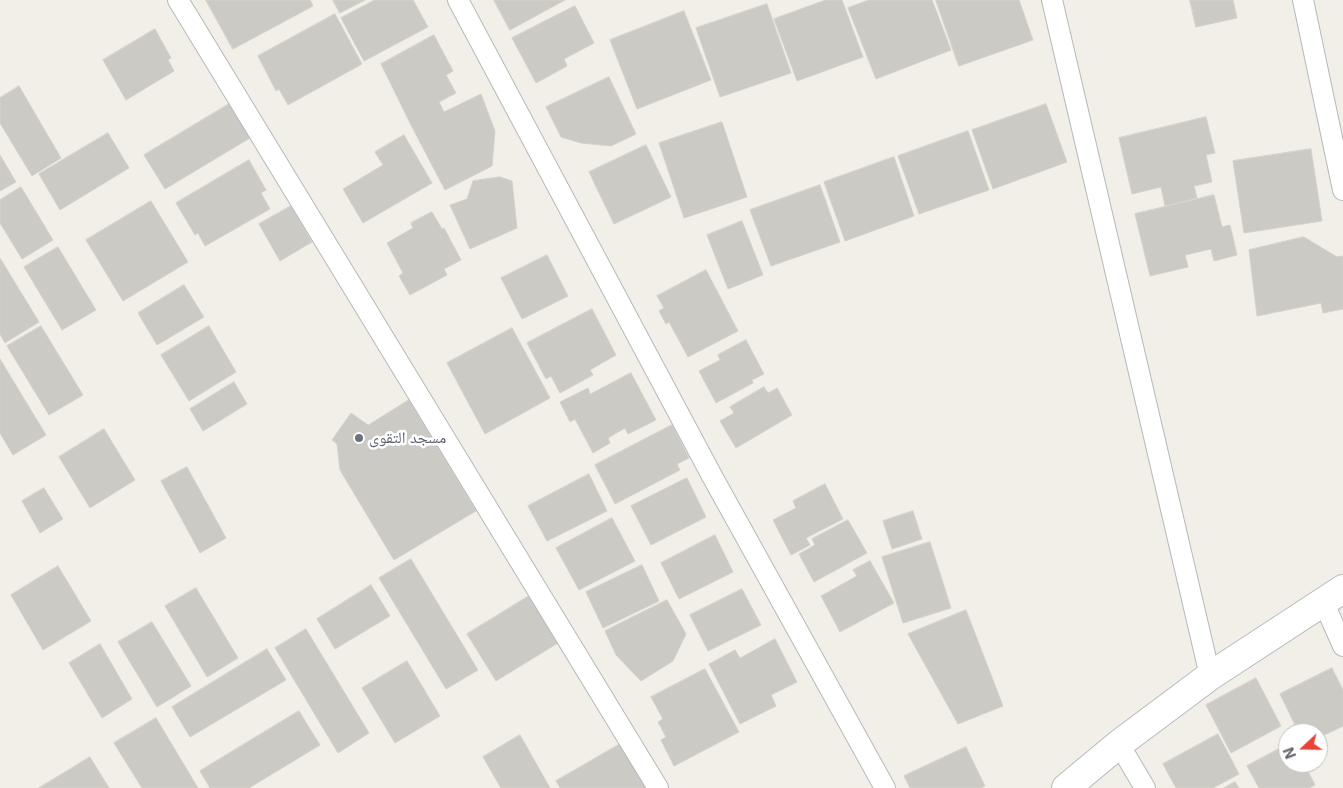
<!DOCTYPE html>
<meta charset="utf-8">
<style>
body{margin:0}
#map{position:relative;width:1343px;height:788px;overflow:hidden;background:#f1efe8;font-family:Inter,sans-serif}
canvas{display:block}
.north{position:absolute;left:1278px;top:723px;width:50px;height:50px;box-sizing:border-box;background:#fff;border:1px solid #bfc1c3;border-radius:50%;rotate:249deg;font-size:14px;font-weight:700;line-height:20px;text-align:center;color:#5f6368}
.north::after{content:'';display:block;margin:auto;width:18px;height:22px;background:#ea4335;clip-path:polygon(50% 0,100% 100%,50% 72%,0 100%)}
</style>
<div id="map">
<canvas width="1343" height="788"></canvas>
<div class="north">N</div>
</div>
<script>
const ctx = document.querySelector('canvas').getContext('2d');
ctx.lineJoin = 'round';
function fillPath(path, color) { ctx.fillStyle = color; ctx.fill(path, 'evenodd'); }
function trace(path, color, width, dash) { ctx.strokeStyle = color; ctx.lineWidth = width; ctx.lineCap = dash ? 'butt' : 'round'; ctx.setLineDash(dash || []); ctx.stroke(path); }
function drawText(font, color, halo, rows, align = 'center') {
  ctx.font = font + ' Inter,"Noto Naskh Arabic",sans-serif'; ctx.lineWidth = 5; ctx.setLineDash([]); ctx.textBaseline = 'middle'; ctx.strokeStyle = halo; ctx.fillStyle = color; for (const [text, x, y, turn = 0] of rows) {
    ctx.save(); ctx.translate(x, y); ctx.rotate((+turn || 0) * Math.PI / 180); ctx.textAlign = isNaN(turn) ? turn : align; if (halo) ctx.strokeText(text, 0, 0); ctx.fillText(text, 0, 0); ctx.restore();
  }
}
const building = new Path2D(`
 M 206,0 L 310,0 L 313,6 L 233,49 Z
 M 333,0 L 365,0 L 340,13 Z
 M 375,0 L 413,0 L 428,27 L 364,61 L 341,18 Z
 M 494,0 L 565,0 L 510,30 Z
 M 826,0 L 842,0 L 863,57 L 797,81 L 774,19 Z
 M 869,0 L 932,0 L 951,50 L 876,79 L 848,8 Z
 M 936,0 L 1019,0 L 1033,40 L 959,66 Z
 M 1190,0 L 1233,0 L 1237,18 L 1196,27 Z
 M 767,4 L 791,73 L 720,97 L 696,28 Z
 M 575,6 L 594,43 L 564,59 L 567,66 L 536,83 L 512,38 Z
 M 684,11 L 711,80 L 637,109 L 610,40 Z
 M 335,14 L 362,64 L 288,105 L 279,89 L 276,91 L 258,56 Z
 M 155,29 L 171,58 L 168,60 L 174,71 L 126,100 L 103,60 Z
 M 434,35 L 453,71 L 446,75 L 456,93 L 439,102 L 444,112 L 481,94 L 495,131 L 492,166 L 445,190 L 412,127 L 381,64 Z
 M 609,77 L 636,134 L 611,146 L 581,143 L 561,137 L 546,107 Z
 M 19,86 L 61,158 L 32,176 L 0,123 L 0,98 Z
 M 234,101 L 255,135 L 165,189 L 144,155 Z
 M 1046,104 L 1067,162 L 993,189 L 972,130 Z
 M 1206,117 L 1215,153 L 1206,155 L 1212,182 L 1194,186 L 1197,198 L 1165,206 L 1161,187 L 1132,194 L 1119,138 Z
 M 722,122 L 747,197 L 684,218 L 659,143 Z
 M 968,131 L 989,190 L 919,214 L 898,156 Z
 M 108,133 L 129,168 L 60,210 L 39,174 Z
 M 404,135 L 432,183 L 363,223 L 343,189 L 383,165 L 375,152 Z
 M 646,145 L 671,197 L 614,224 L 589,172 Z
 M 1311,149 L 1322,221 L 1244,233 L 1233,161 Z
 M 0,155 L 16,182 L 0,191 Z
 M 894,157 L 914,216 L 845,241 L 824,182 Z
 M 249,160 L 266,190 L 261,193 L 270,209 L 205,246 L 198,233 L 195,235 L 176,203 Z
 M 500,177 L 512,181 L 517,228 L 470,249 L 450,205 L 467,199 L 473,181 Z
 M 820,185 L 840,242 L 771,266 L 750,210 Z
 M 21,187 L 53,240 L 22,259 L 0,223 L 0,200 Z
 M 1214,195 L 1222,227 L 1230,225 L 1237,255 L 1214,261 L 1211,249 L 1185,255 L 1188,267 L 1150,276 L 1135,214 Z
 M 151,201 L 188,262 L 123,301 L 86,240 Z
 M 291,206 L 312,242 L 280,261 L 259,224 Z
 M 432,212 L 442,229 L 444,228 L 461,260 L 444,269 L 447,275 L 410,295 L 399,276 L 403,273 L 387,243 L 413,228 L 411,223 Z
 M 742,221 L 763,275 L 728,289 L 707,235 Z
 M 1304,237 L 1337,257 L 1343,256 L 1343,309 L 1323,313 L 1321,303 L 1257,316 L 1249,250 Z
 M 58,247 L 96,310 L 62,330 L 24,267 Z
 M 547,255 L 568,296 L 522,319 L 501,278 Z
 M 0,258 L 39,322 L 5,343 L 0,334 Z
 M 706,270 L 738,331 L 688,357 L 669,322 L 666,324 L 659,311 L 664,308 L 657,296 Z
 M 184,285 L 204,317 L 157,345 L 138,313 Z
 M 592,309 L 616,355 L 590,370 L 593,375 L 560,393 L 551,376 L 546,379 L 527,343 Z
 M 41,326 L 83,395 L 49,415 L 7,346 Z
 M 209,326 L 236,372 L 189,401 L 161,355 Z
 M 512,328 L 550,398 L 485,434 L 447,363 Z
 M 746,340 L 764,374 L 752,380 L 753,383 L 716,403 L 699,371 L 720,360 L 718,355 Z
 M 0,359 L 46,435 L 13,455 L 0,433 Z
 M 631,373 L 656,420 L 628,434 L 625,428 L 608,438 L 610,443 L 593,453 L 575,419 L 570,422 L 560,402 L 588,388 L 590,394 Z
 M 234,382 L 247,404 L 203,431 L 190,409 Z
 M 764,387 L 768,393 L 777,388 L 792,415 L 736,448 L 720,421 L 734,413 L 730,407 Z
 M 409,400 L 476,511 L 394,560 L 340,470 L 337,444 L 332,440 L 351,413 L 368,425 Z
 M 672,425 L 689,458 L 677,464 L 680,470 L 615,504 L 595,465 Z
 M 104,429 L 135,480 L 90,508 L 59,457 Z
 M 187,467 L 226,538 L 200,553 L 161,481 Z
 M 589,474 L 607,511 L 547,541 L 528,506 Z
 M 687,478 L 706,517 L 651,545 L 631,506 Z
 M 825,484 L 843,519 L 806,538 L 810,545 L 791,555 L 773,520 L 796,508 L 793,501 Z
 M 44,488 L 63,519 L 40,533 L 22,501 Z
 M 913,511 L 922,539 L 892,549 L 883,521 Z
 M 612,518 L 635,561 L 579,590 L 556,548 Z
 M 848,520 L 867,553 L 814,582 L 799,554 L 815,545 L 812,539 Z
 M 715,535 L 733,572 L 679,599 L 661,563 Z
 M 930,542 L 951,608 L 903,623 L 882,557 Z
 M 411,559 L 478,670 L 446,689 L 379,578 Z
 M 870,561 L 894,603 L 840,632 L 821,596 L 857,576 L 853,570 Z
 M 642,565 L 659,601 L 603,628 L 586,592 Z
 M 58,566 L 91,621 L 43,650 L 11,595 Z
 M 371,585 L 390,616 L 335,649 L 317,619 Z
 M 196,588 L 238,658 L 207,677 L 165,606 Z
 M 742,589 L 761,625 L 708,651 L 690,615 Z
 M 529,596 L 558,643 L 496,681 L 467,634 Z
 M 667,600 L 686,634 L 673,661 L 641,681 L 616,655 L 605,631 Z
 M 966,610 L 1003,706 L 958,724 L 908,634 Z
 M 152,622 L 191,686 L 157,707 L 118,642 Z
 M 306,629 L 369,733 L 338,753 L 275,648 Z
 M 775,639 L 797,682 L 771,695 L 776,706 L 740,724 L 709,664 L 735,650 L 740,658 Z
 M 100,644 L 132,699 L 102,718 L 69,663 Z
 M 267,649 L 286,680 L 190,737 L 172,707 Z
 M 407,661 L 440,716 L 395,743 L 362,688 Z
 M 1332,668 L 1343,690 L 1343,726 L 1318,738 L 1318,733 L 1299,733 L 1280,694 Z
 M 705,669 L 739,732 L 674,766 L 661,740 L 666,737 L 658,722 L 663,719 L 651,697 Z
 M 1256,678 L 1281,726 L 1231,753 L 1206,705 Z
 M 299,711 L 320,745 L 249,788 L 210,788 L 200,771 Z
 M 156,718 L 198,788 L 142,788 L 114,743 Z
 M 1218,734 L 1239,774 L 1213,788 L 1176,788 L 1163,764 Z
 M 520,735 L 550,788 L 501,788 L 483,757 Z
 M 620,744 L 646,788 L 560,788 L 556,781 Z
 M 1288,744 L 1288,763 L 1304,763 L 1315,785 L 1309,788 L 1259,788 L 1247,766 Z
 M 966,747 L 985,786 L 981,788 L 910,788 L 904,776 Z
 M 90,757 L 109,788 L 39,788 Z
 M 1235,782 L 1239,788 L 1224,788 Z`);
const street = new Path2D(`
 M 178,0 L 658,788
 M 458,0 L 712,476 L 885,788
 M 1052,0 L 1210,676
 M 1303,0 L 1343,190
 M 1323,601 L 1343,646
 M 1119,744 L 1145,788`);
const secondary = new Path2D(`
 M 1066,788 L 1119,744 L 1210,676 L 1343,589`);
const markers = [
 [359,438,5,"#6b7280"]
];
const worshipNames = [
 ["مسجد التقوى",369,438]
];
fillPath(building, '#cccac5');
trace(building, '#d6d1c6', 1);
trace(street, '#b5b8bc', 22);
trace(secondary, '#b6babf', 30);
trace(street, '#fff', 20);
trace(secondary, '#fff', 28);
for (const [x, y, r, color] of markers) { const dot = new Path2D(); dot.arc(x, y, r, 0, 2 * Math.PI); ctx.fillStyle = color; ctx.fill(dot); trace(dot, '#fff', 2); }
drawText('16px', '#5b616d', '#fff', worshipNames, 'left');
</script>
